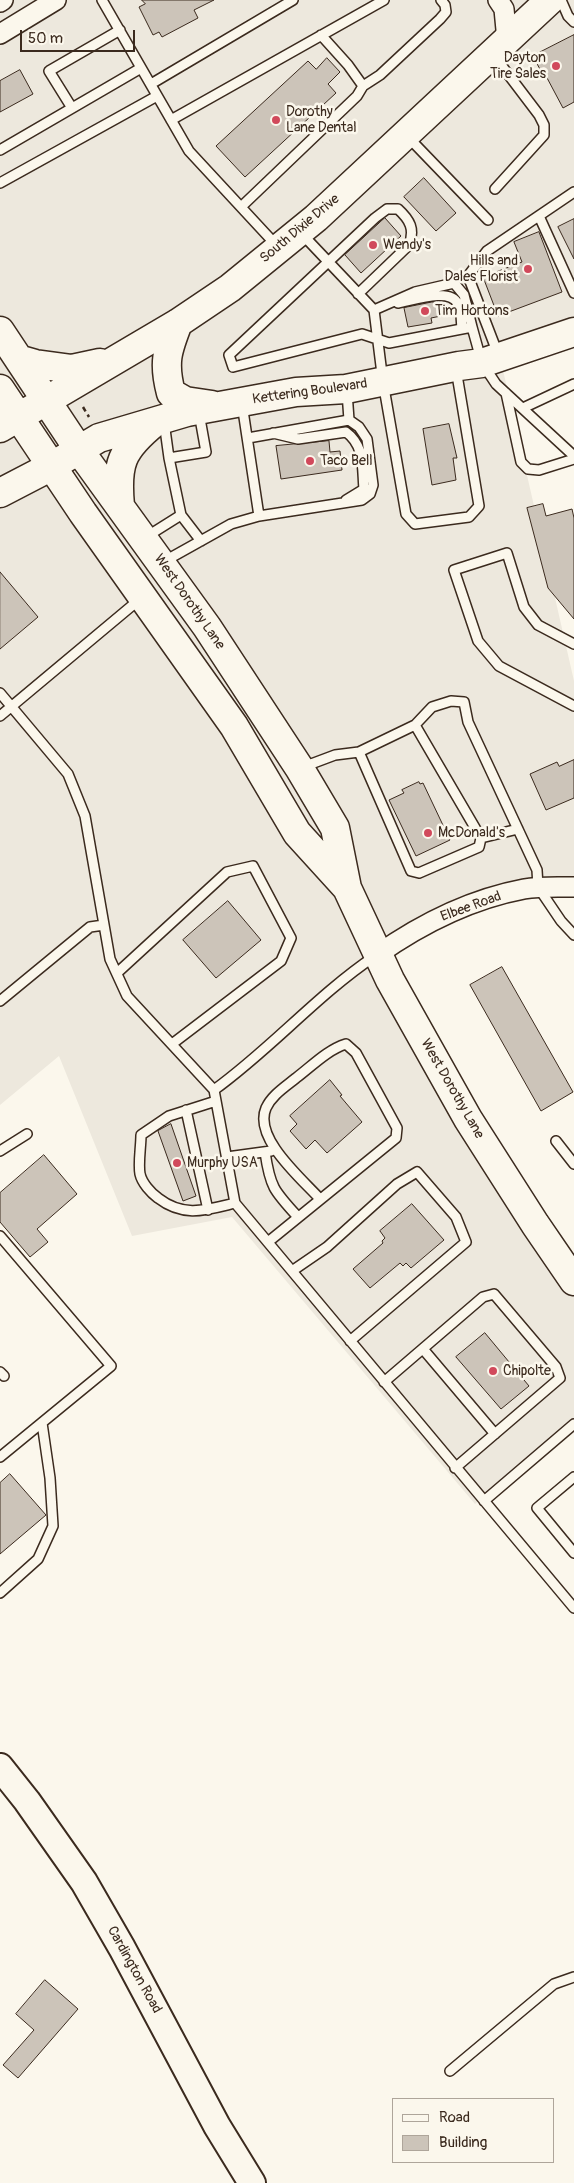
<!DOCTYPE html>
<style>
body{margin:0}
#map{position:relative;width:574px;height:2183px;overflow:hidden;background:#fbf7ec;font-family:Pangolin,sans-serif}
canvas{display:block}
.legend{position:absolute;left:392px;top:2098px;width:162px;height:65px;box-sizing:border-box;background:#fbf7ec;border:1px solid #aea59a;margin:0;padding:6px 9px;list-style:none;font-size:15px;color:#3b2a1e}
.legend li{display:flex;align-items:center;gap:10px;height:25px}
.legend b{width:25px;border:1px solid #aea59a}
.scale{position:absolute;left:20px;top:30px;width:115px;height:22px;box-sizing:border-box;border:2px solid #3b2a1e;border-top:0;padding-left:6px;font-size:15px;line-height:18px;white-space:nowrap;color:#3b2a1e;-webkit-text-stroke:4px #fbf7ec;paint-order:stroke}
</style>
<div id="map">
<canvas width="574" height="2183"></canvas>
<ul class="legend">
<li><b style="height:6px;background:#fbf7ec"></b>Road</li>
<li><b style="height:14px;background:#ccc4b9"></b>Building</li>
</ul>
<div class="scale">50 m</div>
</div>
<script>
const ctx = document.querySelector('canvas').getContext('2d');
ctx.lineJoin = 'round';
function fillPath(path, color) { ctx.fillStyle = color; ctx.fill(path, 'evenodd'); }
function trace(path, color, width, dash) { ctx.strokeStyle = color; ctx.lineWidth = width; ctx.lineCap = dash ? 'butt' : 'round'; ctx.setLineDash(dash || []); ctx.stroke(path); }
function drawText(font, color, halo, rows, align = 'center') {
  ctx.font = font + ' Pangolin,sans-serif'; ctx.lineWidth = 5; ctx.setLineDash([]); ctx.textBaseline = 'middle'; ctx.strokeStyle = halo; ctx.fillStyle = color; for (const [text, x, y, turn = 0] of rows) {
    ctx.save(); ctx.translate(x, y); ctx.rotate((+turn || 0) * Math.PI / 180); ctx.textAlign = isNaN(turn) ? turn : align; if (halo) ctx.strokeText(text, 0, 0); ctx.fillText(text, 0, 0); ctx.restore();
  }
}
const built = new Path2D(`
 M 0,0 L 574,0 L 574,323 L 500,357 L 574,681 L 574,889 L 538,887 L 377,955 L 574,1273 L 574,1422 L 475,1504 L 232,1217 L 132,1236 L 59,1056 L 0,1105 Z`);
const building = new Path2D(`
 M 142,0 L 214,0 L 194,10 L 198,18 L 162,37 L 159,32 L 153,35 L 139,7 L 145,4 Z
 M 574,35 L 574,102 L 563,108 L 546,76 L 544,77 L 533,56 Z
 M 327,58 L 340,72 L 328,84 L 336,93 L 245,177 L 216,146 L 308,61 L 316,69 Z
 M 20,70 L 33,94 L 0,112 L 0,81 Z
 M 424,178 L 456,213 L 436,231 L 404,197 Z
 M 385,218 L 401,236 L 361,273 L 345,255 Z
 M 574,219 L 574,259 L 558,227 Z
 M 539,232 L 562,292 L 498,316 L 483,277 L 522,262 L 514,242 Z
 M 432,302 L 443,302 L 446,315 L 431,318 L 432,323 L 408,327 L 404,308 Z
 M 449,424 L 457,458 L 453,458 L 456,480 L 432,485 L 423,429 Z
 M 329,441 L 330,452 L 340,451 L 342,470 L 281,479 L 276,446 Z
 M 543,504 L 546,516 L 572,509 L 574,518 L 574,619 L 548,588 L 527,508 Z
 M 0,572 L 38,617 L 0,649 Z
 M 574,760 L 574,798 L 546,810 L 530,774 L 557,762 L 559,766 Z
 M 419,782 L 420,784 L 423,783 L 450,840 L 416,856 L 389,800 L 404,793 L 402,790 Z
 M 228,901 L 261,940 L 216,978 L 183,940 Z
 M 502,967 L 573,1092 L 541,1111 L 470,985 Z
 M 330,1080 L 342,1095 L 340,1096 L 362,1122 L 327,1153 L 315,1140 L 306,1149 L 290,1131 L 297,1124 L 290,1116 Z
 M 171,1124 L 196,1196 L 183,1201 L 158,1131 Z
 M 44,1155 L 77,1194 L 37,1229 L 48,1242 L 30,1257 L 0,1222 L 0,1193 Z
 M 412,1204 L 444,1240 L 411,1268 L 406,1263 L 403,1266 L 400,1263 L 370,1288 L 353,1269 L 383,1243 L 382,1241 L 385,1238 L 380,1231 Z
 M 485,1333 L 529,1386 L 501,1409 L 456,1357 Z
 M 10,1474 L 46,1515 L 0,1554 L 0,1483 Z
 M 45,1980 L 78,2009 L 18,2078 L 3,2065 L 34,2030 L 16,2014 Z`);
const path = new Path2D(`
 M 83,407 L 89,417`);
const lane = new Path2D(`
 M 102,0 L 189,151 L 277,246
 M 561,0 L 568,16 L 574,22
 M 495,57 L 539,115 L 544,125 L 544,135 L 495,189
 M 151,84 L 293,0
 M 363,86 L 380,75 L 440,19 L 446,12 L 445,5 L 441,0
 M 72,108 L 49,71 L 120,30
 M 171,120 L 384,0
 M 408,137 L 488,220
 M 0,150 L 141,68
 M 0,183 L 157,96
 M 241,207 L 357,96 L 363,86 L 348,65 L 321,35
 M 539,216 L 574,293
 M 302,234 L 374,310 L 383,382 L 406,514 L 415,524 L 469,517 L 479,506 L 456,369
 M 358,294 L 409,245 C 415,229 410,220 398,209 L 387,209 L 375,218 L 229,355 L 233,367 L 362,334 L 389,343 L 472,327 L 482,363 L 496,384 L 574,456
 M 398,303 C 414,300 450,287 458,304 C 462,311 461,321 462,329
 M 374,310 L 415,292 L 454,283 L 464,295 L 472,327
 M 498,354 L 468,276 L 487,251 L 574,192
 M 506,393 L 521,462 L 528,469 L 539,470 L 574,459
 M 523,408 L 574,384
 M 164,422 L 169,458 L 206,452 L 199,413
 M 273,433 L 298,439 L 346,432 C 365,446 362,467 364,489 L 346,500
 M 248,438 L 349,420
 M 169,458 L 181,515
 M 259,516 L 362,500 L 370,494 L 373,485 L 367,439 L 359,427 L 349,420 L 347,392
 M 146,537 L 181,515 L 201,541
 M 163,562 L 231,524 L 259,516 L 242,404
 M 574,644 L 538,625 L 524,607 L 507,553 L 454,570 L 478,641 L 499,666 L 574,706
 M 0,693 L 68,774 L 85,816 L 110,959 L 127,996 L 214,1090 C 271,1049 317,995 375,956
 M 0,716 L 140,599
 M 359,752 L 411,871 L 419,873 L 479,847 L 481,838 L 415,725
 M 303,767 L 335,755 L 359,752 L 415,725 L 432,707 L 451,701 L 464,702 L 468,722 L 537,870 L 538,887 L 561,921 L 574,935
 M 481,838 L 518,829
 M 117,973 L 227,872 L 253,866 L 291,938 L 281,961 L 172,1044
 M 0,1001 L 90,927 L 104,925
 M 214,1090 L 235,1203 L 574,1608
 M 216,1101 L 169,1116 L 141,1135 C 141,1147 138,1163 140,1174 C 142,1183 151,1193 158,1198 C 184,1218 206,1210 235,1203
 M 186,1110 L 208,1210
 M 556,1141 L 574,1164
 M 0,1151 L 27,1134
 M 265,1152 C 270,1187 274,1191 298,1217
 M 227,1157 L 271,1151
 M 0,1236 L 111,1366 L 0,1457
 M 268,1242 L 396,1138 L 397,1128 L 356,1053 L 346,1044 C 327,1050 312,1066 296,1078 C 285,1087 272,1095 266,1108 C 253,1138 302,1179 320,1199
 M 292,1271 L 327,1247 L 397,1184 L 417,1172 L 456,1217 L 466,1242 L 350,1341
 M 423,1349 L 495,1434
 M 0,1372 L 4,1376
 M 384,1382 L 483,1297 L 494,1294 L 556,1367 L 560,1378 L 455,1468
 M 574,1477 L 537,1508 L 574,1553
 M 484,1501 L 574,1424
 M 0,1593 L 38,1559 L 53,1526 L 50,1478 L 42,1423
 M 450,2071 L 554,1984 L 574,1977`);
const street = new Path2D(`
 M 498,0 L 504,9 L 507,40
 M 0,2 L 3,0
 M 0,34 L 56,0
 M 377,955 C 421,924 471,899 524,889 C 540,886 558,887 574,887`);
const secondary = new Path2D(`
 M 0,1767 L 27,1801 L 84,1882 L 122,1948 L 217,2126 L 252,2183`);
const primary = new Path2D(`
 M 178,323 C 167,351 163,363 171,393 L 185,401 L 212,405
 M 0,331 L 79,450 L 207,627 L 300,769 L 335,828 L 347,888 L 390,980 L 468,1119 L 535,1224 L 574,1281
 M 21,360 L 35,364 L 72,369 L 100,363
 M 0,389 L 83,513 L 234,726 L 297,833 L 347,888
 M 0,428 L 178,323 L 230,288 L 316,218 L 550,0
 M 0,493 L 52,466 L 99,438 L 187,412 L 296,392 L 346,389 L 459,366 L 482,363 L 574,332
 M 120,506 C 116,464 121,450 154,423`);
const markers = [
 [556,66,5,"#d1495b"],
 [276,120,5,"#d1495b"],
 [373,245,5,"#d1495b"],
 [528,269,5,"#d1495b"],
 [425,311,5,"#d1495b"],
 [310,461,5,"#d1495b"],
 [428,833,5,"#d1495b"],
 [177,1163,5,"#d1495b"],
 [493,1371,5,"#d1495b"]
];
const poiNames = [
 ["Dayton",546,58,"right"],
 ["Tire Sales",546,74,"right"],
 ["Dorothy",286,112],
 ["Lane Dental",286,128],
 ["Wendy's",383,245],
 ["Hills and",518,261,"right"],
 ["Dales Florist",518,277,"right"],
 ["Tim Hortons",435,311],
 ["Taco Bell",320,461],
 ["McDonald's",438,833],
 ["Murphy USA",187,1163],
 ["Chipolte",503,1371]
];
const streetNames = [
 ["South Dixie Drive",300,229,-40],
 ["Kettering Boulevard",310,392,-8],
 ["West Dorothy Lane",189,602,55],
 ["Elbee Road",471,907,-20],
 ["West Dorothy Lane",452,1089,60],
 ["Cardington Road",134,1970,61]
];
fillPath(built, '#ede8dd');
fillPath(building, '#ccc4b9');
trace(building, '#3b2a1e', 1);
trace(lane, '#3b2a1e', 12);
trace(street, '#3b2a1e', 22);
trace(secondary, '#3b2a1e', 30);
trace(primary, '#3b2a1e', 31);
trace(path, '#3b2a1e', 2.5, [5, 4]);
trace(lane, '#fbf7ec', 9);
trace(street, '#fbf7ec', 19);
trace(secondary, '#fbf7ec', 26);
trace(primary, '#fbf7ec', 28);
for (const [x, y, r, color] of markers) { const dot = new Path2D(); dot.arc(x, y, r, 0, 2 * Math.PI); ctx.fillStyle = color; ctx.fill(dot); trace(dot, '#fbf7ec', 2); }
drawText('14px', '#3b2a1e', '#fbf7ec', poiNames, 'left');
drawText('14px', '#3b2a1e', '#fbf7ec', streetNames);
</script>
